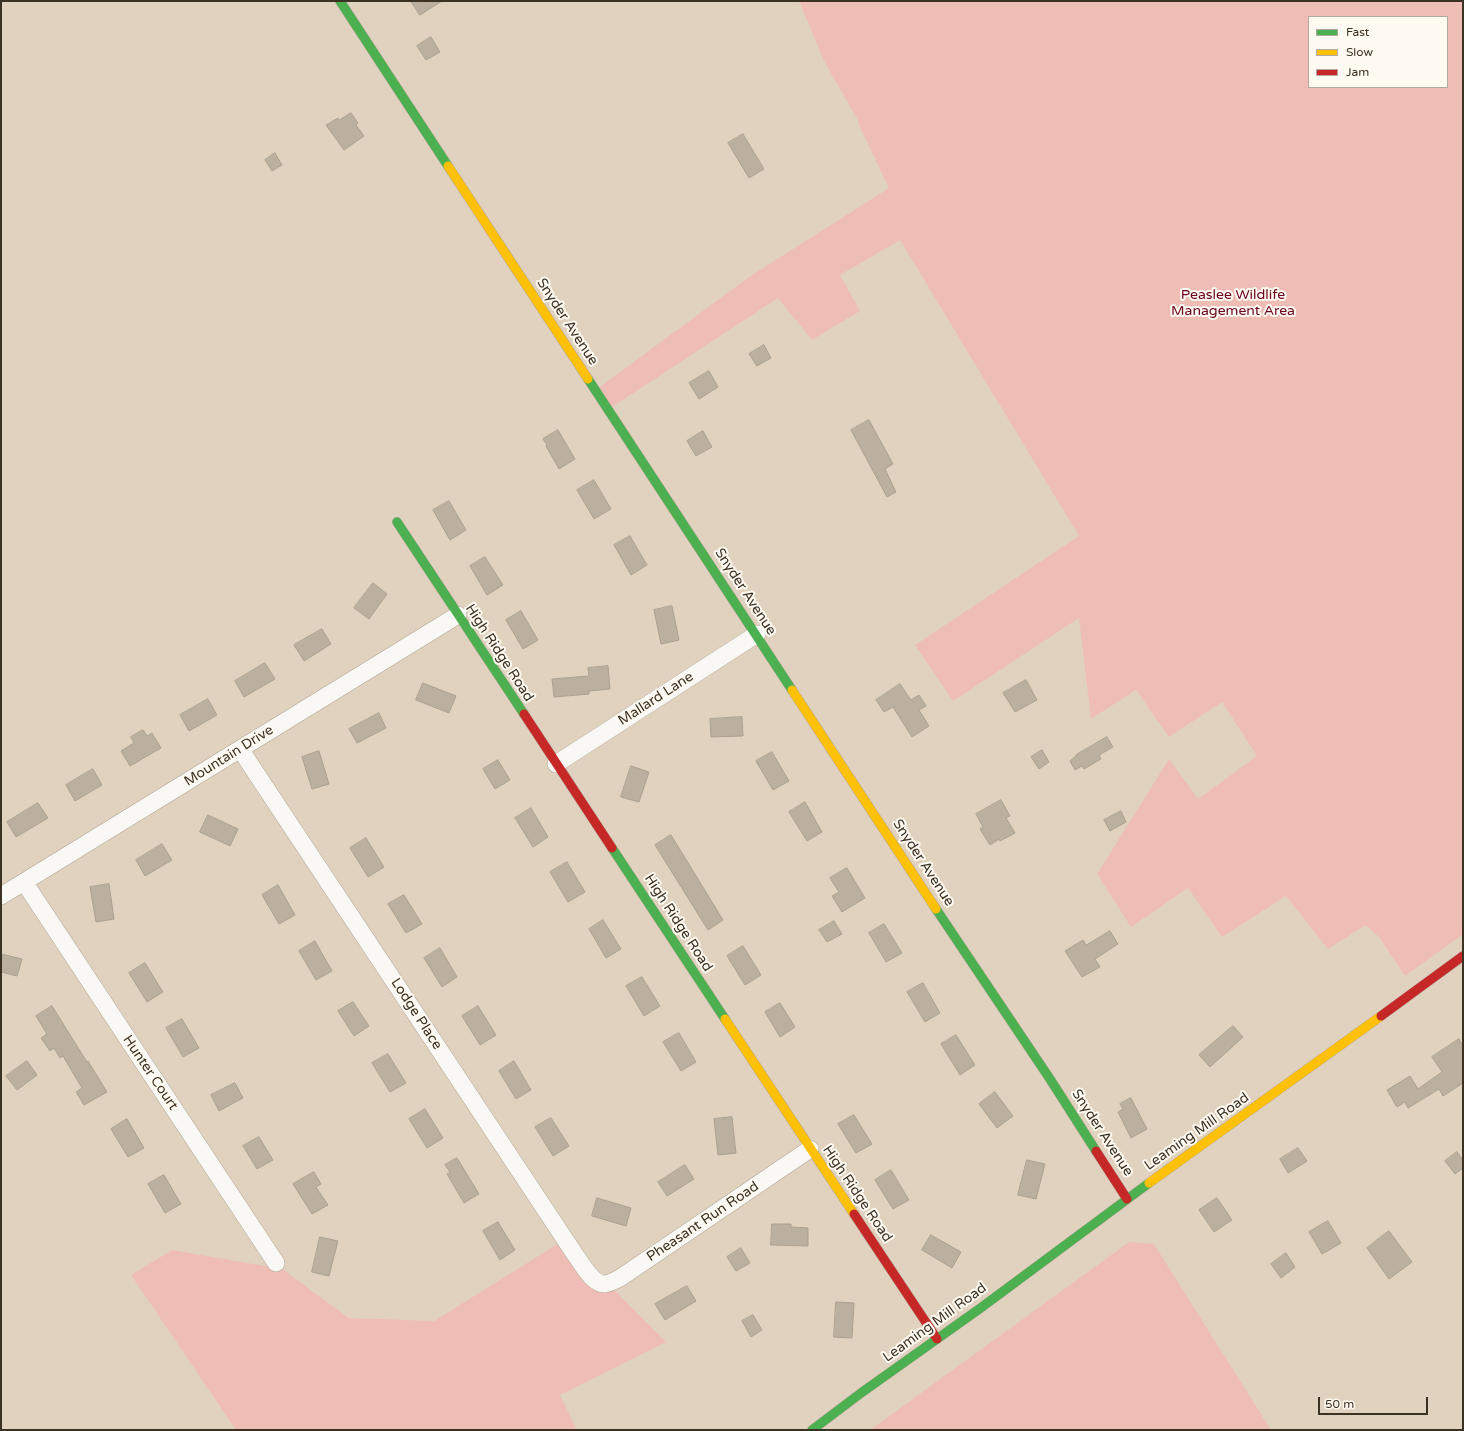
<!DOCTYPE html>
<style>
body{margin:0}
#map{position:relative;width:1464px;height:1431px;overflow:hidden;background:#e0d2be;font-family:"Varela Round",sans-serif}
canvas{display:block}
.frame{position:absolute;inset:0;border:2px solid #3c3224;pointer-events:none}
.legend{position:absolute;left:1308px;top:16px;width:140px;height:72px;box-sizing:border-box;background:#fffaf2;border:1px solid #b1aaa0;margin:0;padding:5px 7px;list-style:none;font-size:12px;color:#3c3224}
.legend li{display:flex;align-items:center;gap:8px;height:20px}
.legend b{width:20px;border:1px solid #b1aaa0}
.scale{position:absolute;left:1318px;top:1397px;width:110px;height:18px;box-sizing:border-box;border:2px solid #3c3224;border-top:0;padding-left:5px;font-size:12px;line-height:14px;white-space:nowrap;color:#3c3224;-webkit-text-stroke:3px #fffaf2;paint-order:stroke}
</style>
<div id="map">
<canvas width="1464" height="1431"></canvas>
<div class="frame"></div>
<ul class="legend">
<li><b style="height:5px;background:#4caf50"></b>Fast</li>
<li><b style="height:5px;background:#ffc107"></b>Slow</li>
<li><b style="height:5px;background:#c62828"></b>Jam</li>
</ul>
<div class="scale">50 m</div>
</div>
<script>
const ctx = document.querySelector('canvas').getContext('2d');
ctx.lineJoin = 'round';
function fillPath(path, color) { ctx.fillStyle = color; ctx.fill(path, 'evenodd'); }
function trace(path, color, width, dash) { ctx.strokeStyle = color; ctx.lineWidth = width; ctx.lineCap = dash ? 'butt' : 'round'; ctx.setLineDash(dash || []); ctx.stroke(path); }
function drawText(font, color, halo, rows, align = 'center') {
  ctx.font = font + ' "Varela Round",sans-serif'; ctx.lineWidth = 4; ctx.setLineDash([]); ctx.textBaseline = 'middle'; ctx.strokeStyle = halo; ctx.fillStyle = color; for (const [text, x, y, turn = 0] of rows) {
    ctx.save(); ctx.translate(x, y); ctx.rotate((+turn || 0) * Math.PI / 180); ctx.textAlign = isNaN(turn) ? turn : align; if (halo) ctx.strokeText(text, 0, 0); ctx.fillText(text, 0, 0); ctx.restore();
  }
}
const green = new Path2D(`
 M 799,1 L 1463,1 L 1463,934 L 1405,976 L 1379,937 L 1366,925 L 1328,949 L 1286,896 L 1222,937 L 1188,888 L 1131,927 L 1097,874 L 1169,759 L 1198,799 L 1257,756 L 1222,702 L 1169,737 L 1136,690 L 1091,719 L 1079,618 L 953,701 L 915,645 L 1079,536 L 900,240 L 840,275 L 860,311 L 812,340 L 778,298 L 606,411 L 593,392 L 749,277 L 889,188 L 858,123 L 859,122 L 824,61 ZM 1309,17 L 1447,17 L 1447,87 L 1309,87 Z
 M 564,1240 L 666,1342 L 560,1395 L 577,1430 L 236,1430 L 131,1275 L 172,1250 L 282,1269 L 349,1318 L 434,1321 Z
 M 1129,1242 L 1154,1244 L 1271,1430 L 870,1430 Z`);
const building = new Path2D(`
 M 411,1 L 442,1 L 420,15 Z
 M 431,37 L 440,52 L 426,60 L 417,46 Z
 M 351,113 L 358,123 L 356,125 L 364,136 L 344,150 L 326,125 L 338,118 L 339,120 Z
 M 743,134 L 764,169 L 749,178 L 728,143 Z
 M 275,153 L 282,165 L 272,171 L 265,160 Z
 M 764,345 L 771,358 L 757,366 L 749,354 Z
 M 709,371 L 718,387 L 699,399 L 689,383 Z
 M 869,420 L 893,464 L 885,469 L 896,492 L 887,497 L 851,430 Z
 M 558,430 L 575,459 L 559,469 L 546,446 L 547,445 L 543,439 Z
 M 703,431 L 712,447 L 696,456 L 687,441 Z
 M 594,480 L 611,509 L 594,519 L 577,490 Z
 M 449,501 L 466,530 L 450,540 L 433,510 Z
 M 630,536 L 647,565 L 631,575 L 614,545 Z
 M 485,557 L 503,585 L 487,595 L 470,566 Z
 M 373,583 L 387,594 L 369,619 L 354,608 Z
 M 672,606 L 679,640 L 661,644 L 654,610 Z
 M 521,611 L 538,640 L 523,649 L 506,620 Z
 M 322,629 L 331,644 L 304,661 L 294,645 Z
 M 265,663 L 275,679 L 244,697 L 235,681 Z
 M 608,666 L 610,689 L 589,691 L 589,694 L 554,697 L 552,679 L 589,676 L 588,668 Z
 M 1026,680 L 1037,700 L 1015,712 L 1003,693 Z
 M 423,683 L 456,696 L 449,713 L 416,700 Z
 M 900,684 L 911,700 L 919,695 L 926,706 L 919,710 L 929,726 L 912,737 L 893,707 L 884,712 L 876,700 Z
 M 208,699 L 217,715 L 189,731 L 180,715 Z
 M 379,713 L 386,728 L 357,743 L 349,729 Z
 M 742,717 L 743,736 L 711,737 L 710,719 Z
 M 143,730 L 147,736 L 152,733 L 161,748 L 130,766 L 121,751 L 134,743 L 131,737 Z
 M 1107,737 L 1113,747 L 1099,755 L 1101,759 L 1084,769 L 1082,766 L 1075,770 L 1070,761 L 1076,756 L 1076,755 Z
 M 1042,750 L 1049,762 L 1039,769 L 1031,757 Z
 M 319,751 L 329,784 L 312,789 L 302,757 Z
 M 772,752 L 789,781 L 773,790 L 756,761 Z
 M 498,760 L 510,780 L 495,789 L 483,769 Z
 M 631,766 L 649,772 L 639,802 L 621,797 Z
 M 93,769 L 102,785 L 75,801 L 66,785 Z
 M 1001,800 L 1010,816 L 1006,818 L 1015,833 L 1000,841 L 999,839 L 990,845 L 980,829 L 983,827 L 976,814 Z
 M 805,802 L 822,832 L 807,841 L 789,812 Z
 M 38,803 L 48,818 L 16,837 L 7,822 Z
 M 531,808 L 548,837 L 533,847 L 515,818 Z
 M 1121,811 L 1126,822 L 1110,831 L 1104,820 Z
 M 208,815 L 238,829 L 230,846 L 200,832 Z
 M 671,835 L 723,920 L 708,930 L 655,845 Z
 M 366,838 L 384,867 L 368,877 L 350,848 Z
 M 162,844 L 172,860 L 145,876 L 136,860 Z
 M 567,862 L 585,892 L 568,902 L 550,872 Z
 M 847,868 L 865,898 L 842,912 L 832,896 L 839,892 L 830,878 Z
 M 109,884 L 114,919 L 96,922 L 90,887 Z
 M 278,885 L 295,915 L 279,924 L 262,895 Z
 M 404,895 L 422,924 L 406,933 L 388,904 Z
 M 603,920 L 621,949 L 606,958 L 589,929 Z
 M 834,921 L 842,934 L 827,942 L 819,930 Z
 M 884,924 L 902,953 L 886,962 L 869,933 Z
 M 1110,931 L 1118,944 L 1095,959 L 1100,967 L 1082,977 L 1065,951 L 1083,940 L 1086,945 Z
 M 315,941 L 332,971 L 316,980 L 299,951 Z
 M 743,946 L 761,975 L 745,985 L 727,956 Z
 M 440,948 L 457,977 L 442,987 L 424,958 Z
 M 1,954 L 22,959 L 17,976 L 1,972 Z
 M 145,963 L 163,992 L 147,1002 L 129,973 Z
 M 642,977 L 660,1006 L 644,1016 L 626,986 Z
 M 923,983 L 940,1013 L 925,1022 L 907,992 Z
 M 353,1002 L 369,1026 L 354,1036 L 338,1011 Z
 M 780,1003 L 795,1027 L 780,1037 L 765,1012 Z
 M 52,1006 L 87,1062 L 88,1061 L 107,1092 L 84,1105 L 76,1092 L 82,1088 L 63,1056 L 60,1058 L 54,1048 L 50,1051 L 41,1038 L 47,1034 L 36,1016 Z
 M 478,1006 L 496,1035 L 480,1045 L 462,1016 Z
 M 182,1019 L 199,1048 L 183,1057 L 166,1028 Z
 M 1233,1026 L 1243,1037 L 1210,1067 L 1199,1055 Z
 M 679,1033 L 696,1062 L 681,1071 L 663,1042 Z
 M 956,1035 L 975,1065 L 960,1075 L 941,1044 Z
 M 1459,1039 L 1463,1046 L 1463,1083 L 1443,1096 L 1439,1089 L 1408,1108 L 1405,1102 L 1397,1107 L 1387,1090 L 1410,1076 L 1418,1089 L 1442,1072 L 1432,1057 Z
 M 388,1054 L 406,1083 L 390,1092 L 372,1063 Z
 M 27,1061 L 37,1075 L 17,1090 L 6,1076 Z
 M 514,1061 L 531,1090 L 516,1099 L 499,1071 Z
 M 235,1083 L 243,1098 L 219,1111 L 211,1095 Z
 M 995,1092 L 1013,1116 L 997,1128 L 979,1104 Z
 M 1131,1098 L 1147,1129 L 1131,1138 L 1118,1112 L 1123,1109 L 1120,1104 Z
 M 425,1109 L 443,1138 L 427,1148 L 409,1119 Z
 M 854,1115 L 872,1144 L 856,1153 L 838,1124 Z
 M 732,1117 L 736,1153 L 718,1155 L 714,1119 Z
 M 551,1118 L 569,1146 L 553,1156 L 535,1127 Z
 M 127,1119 L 144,1148 L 128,1157 L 111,1129 Z
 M 259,1137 L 273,1160 L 257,1169 L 243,1146 Z
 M 1298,1148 L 1307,1161 L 1288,1173 L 1280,1159 Z
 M 1457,1152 L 1463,1160 L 1463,1168 L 1455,1174 L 1445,1161 Z
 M 457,1158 L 479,1194 L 464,1203 L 447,1174 L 450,1172 L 445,1165 Z
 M 1027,1160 L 1045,1164 L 1036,1199 L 1018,1195 Z
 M 685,1165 L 694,1179 L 667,1196 L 658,1182 Z
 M 891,1170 L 909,1200 L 893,1209 L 875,1180 Z
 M 314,1172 L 321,1184 L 316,1187 L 328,1205 L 312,1214 L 293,1184 Z
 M 164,1175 L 181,1204 L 165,1213 L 148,1184 Z
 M 597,1198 L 631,1208 L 626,1226 L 592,1216 Z
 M 1217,1198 L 1232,1220 L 1214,1232 L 1199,1210 Z
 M 1328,1221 L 1341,1243 L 1322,1254 L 1309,1232 Z
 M 498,1222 L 515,1250 L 500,1260 L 483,1231 Z
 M 772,1224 L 791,1224 L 791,1227 L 808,1228 L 808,1246 L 771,1245 Z
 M 1389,1231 L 1412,1262 L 1389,1279 L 1367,1248 Z
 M 931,1235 L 961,1252 L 952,1268 L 922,1250 Z
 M 320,1237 L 338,1241 L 329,1276 L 312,1272 Z
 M 741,1248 L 750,1263 L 736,1271 L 727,1257 Z
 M 1286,1253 L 1295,1267 L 1281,1278 L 1271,1264 Z
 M 687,1286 L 696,1301 L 665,1320 L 655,1304 Z
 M 836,1302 L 854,1303 L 852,1338 L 834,1337 Z
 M 753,1315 L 762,1330 L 751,1337 L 742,1321 Z`);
const street = new Path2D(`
 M 240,749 L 576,1256 C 583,1265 592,1284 605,1284 C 610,1283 616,1280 620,1278 L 810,1149
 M 556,764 L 757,634
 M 24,882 L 276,1263
 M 1,896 L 458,615`);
const fast = new Path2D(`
 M 340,1 L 448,166
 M 588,379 L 792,690
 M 397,522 L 524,714
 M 612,848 L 725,1019
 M 936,909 L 1050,1079 L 1096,1151
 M 812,1430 L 861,1393 L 982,1307 L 1149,1183`);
const slow = new Path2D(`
 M 448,166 L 588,379
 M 792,690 L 936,909
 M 725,1019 L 854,1214
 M 1149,1183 L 1381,1016`);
const jam = new Path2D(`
 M 524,714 L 612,848
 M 1381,1016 L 1463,956
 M 1096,1151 L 1127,1199
 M 854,1214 L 937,1339`);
const parkNames = [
 ["Peaslee Wildlife",1233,295],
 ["Management Area",1233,311]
];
const streetNames = [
 ["Snyder Avenue",567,322,57],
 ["Snyder Avenue",745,592,57],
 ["High Ridge Road",499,653,57],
 ["Mallard Lane",656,699,-33],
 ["Mountain Drive",229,756,-32],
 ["Snyder Avenue",923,863,57],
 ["High Ridge Road",678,923,57],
 ["Lodge Place",416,1014,57],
 ["Hunter Court",150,1073,56],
 ["Leaming Mill Road",1197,1132,-35],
 ["Snyder Avenue",1102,1133,57],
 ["High Ridge Road",857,1194,56],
 ["Pheasant Run Road",703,1222,-34],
 ["Leaming Mill Road",935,1323,-36]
];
fillPath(green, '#eebeb6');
fillPath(building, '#bbb0a0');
trace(building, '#aba091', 1);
trace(street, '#b2a797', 18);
trace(fast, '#b2a797', 10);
trace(slow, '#b2a797', 10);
trace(jam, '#b2a797', 10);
trace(street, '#faf8f5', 17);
trace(fast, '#4caf50', 9);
trace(slow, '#ffc107', 9);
trace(jam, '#c62828', 9);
drawText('14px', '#6b041c', '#fffaf2', parkNames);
drawText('14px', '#3c3224', '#fffaf2', streetNames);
</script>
